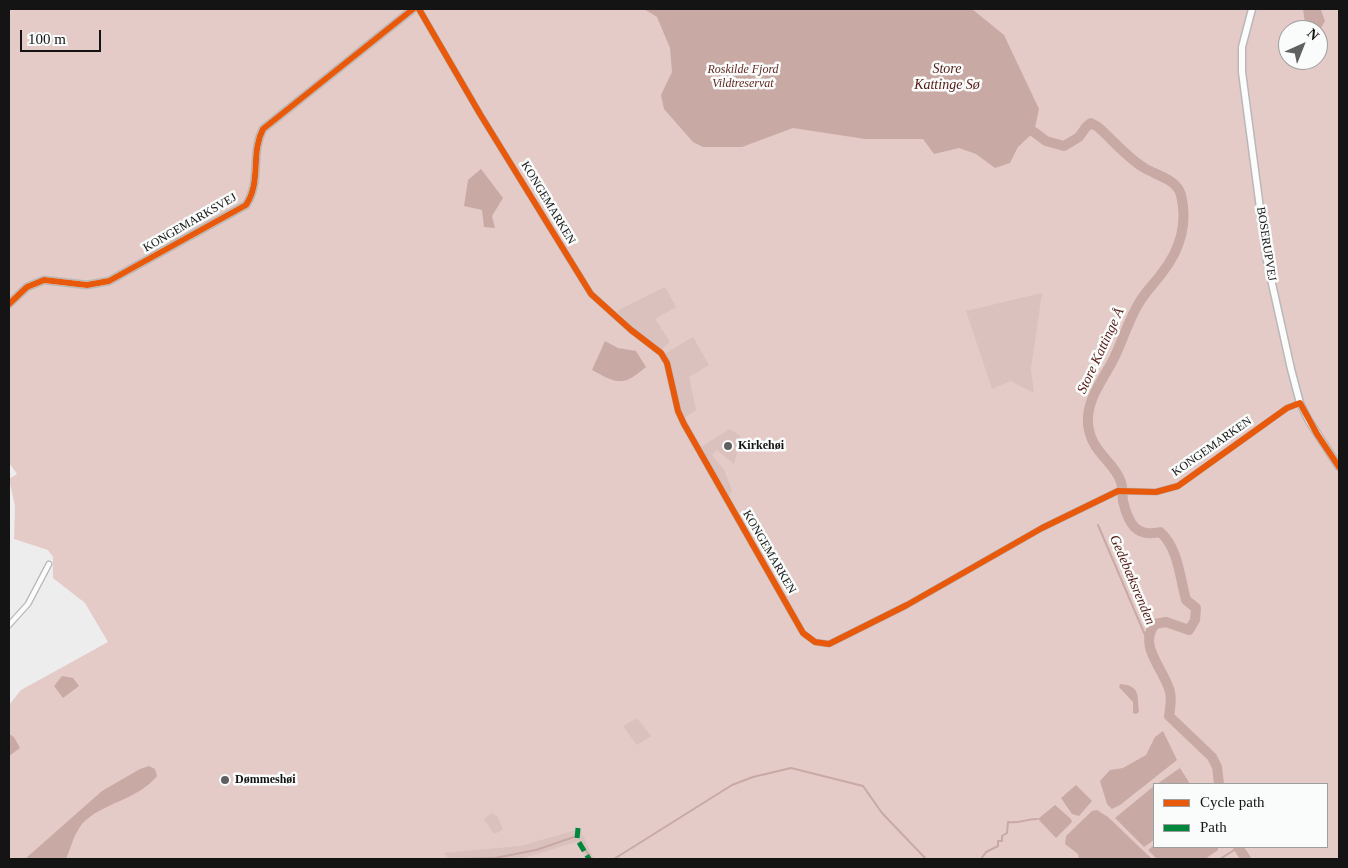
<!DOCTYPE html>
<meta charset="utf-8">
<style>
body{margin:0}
#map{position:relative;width:1348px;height:868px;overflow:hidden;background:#ededed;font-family:"Times New Roman",serif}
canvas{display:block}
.frame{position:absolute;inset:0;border:10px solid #131413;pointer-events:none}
.legend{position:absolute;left:1153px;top:783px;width:175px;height:65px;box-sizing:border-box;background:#f9fcfa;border:1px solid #9d9f9e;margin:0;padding:6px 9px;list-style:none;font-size:15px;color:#131413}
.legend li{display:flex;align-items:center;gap:10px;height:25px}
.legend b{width:25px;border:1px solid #9d9f9e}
.north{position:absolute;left:1278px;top:20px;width:50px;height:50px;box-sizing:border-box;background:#f9fcfa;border:1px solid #9d9f9e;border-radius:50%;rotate:44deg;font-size:14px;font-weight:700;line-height:20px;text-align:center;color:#131413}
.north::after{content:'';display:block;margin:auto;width:18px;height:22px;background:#5f605f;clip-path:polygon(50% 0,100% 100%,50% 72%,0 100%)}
.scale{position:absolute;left:20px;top:30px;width:81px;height:22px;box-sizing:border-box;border:2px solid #131413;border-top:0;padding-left:6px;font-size:15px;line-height:18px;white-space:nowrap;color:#131413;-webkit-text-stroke:4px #f9fcfa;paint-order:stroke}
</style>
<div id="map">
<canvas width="1348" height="868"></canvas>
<div class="frame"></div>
<ul class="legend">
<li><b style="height:6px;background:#e8590c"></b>Cycle path</li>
<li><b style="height:6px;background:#00873e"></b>Path</li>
</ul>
<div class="north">N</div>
<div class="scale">100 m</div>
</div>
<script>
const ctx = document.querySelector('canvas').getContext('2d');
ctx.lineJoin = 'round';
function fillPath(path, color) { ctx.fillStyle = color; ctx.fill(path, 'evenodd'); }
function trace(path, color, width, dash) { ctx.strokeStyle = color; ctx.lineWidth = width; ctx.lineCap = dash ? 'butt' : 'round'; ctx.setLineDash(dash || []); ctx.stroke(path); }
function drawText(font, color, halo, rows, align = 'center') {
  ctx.font = font + ' "Times New Roman",serif'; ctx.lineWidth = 5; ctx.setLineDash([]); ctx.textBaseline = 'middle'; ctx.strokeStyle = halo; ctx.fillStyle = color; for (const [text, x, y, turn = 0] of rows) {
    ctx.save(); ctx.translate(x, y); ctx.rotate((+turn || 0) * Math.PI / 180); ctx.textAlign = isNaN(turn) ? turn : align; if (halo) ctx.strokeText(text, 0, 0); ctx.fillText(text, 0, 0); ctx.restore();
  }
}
const green = new Path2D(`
 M 9,9 L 1339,9 L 1339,859 L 9,859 L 9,705 L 21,690 L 108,642 L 85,603 L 53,578 L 53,557 L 48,550 L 14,539 L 15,506 L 9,479 L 17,474 L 9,463 ZM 1288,30 L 1318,30 L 1318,60 L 1288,60 ZM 1154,784 L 1327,784 L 1327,847 L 1154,847 Z`);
const forest = new Path2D(`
 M 665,287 L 676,307 L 655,319 L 670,342 L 661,350 L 630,327 L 617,311 Z
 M 1042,293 L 1031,369 L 1034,393 L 1010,381 L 992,389 L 966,311 Z
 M 693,337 L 709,365 L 689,377 L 696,410 L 683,419 L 669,362 L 664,354 Z
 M 730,429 L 741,437 L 734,464 L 717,450 L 712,455 L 724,470 L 732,490 L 728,499 L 701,447 Z
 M 637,718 L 651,736 L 637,745 L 623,726 Z
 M 492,813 L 498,817 L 503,830 L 494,834 L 484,819 Z
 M 580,829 L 594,859 L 587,859 L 576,842 L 521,859 L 449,859 L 444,853 L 520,846 Z`);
const water = new Path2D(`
 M 644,9 L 972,9 L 1004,35 L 1039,109 L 1034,132 L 1018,147 L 1010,163 L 995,168 L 976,154 L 959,148 L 934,154 L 923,139 L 865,139 L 793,128 L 742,147 L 703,147 L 693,142 L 664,109 L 661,95 L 672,72 L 670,48 L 657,17 Z
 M 1303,9 L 1321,10 L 1325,21 L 1318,34 L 1318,30 L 1306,30 Z
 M 481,169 L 503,198 L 492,216 L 495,228 L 484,227 L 482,210 L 464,206 L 468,180 Z
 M 605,341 L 618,348 L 636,351 L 646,367 C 622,387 618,384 592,370 Z
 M 62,676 L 73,678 L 79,686 L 63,698 L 54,686 Z
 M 1120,684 C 1141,686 1137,695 1139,712 L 1136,714 L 1133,713 L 1133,702 L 1119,687 Z
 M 1163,731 L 1177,760 L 1120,805 L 1112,809 L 1107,804 L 1100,781 L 1110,770 L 1123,768 L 1146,755 L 1155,737 Z
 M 9,734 L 14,737 L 20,748 L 9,756 Z
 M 149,766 L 155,769 L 157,776 C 138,800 101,803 82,824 C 74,834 71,847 66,859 L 25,859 L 102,791 L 140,769 Z
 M 1180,768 L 1190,784 L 1156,784 L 1157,784 Z
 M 1076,785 L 1092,801 L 1079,816 L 1072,814 L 1061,798 Z
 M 1154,786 L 1154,840 L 1144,847 L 1115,818 Z
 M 1055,805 L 1071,819 L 1072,822 L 1056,838 L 1038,819 Z
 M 1097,810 L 1108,817 L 1152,859 L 1079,859 L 1078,854 L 1065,844 L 1066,836 L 1092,811 Z
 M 1154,845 L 1154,847 L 1218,847 L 1218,850 L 1205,859 L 1157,859 L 1148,850 Z`);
const stream = new Path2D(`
 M 1098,525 L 1148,642
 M 580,843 L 592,859
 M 455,859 L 495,858 L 536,850 L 577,836
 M 614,859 L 732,785 L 753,777 L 791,768 L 863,786 L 882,813 L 926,859
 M 981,859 L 986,852 L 998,846 L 998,841 L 1002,841 L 1002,836 L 1007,833 L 1008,822 C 1019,824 1025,819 1037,819
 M 1220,859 L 1239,847`);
const river = new Path2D(`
 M 1034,132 L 1046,141 L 1064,146 L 1079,137 L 1086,127 L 1091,123 L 1098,127 C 1114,141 1128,159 1146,169 C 1159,176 1177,180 1181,195 C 1188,224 1180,250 1162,273 C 1155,283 1145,292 1139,303 C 1128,321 1123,340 1114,358 C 1104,379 1086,399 1088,424 C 1091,453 1114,461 1121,482 C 1123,488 1122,495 1123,501 C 1128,522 1135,538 1160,532 C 1178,547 1180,578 1186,600 L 1196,608 L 1195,620 L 1189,630 L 1166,622 L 1155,624 C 1137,646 1165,670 1170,692 C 1172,700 1170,709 1169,716 L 1212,757 L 1217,767 L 1219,784
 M 1238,847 L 1246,859`);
const street = new Path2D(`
 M 419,9 L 480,114 L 591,294 L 631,330 L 661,353 L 667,363 L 678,411 L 684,424 L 803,633 L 815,642 L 829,644 L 907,605 L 1042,528 L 1118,491 L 1156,492 L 1178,486 L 1287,408 L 1300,403
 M 9,625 L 28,604 L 49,564`);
const secondary = new Path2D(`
 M 1252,9 L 1242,47 L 1242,72 L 1267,261 L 1291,369 L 1300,403 L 1309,421 L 1339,467
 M 9,304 L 27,287 L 44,280 L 87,285 L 109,281 L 246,205 C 262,181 250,154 263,129 L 413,9`);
const quiet = new Path2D(`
 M 578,828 L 577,839 L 589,859`);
const cycleway = new Path2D(`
 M 419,9 L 480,114 L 591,294 L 631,330 L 661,353 L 667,363 L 678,411 L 684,424 L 803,633 L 815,642 L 829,644 L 907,605 L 1042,528 L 1118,491 L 1156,492 L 1178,486 L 1287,408 L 1300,403 L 1317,434 L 1339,467
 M 9,304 L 27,287 L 44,280 L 87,285 L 109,281 L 246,205 C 262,181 250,154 263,129 L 413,9`);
const markers = [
 [728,446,5,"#5f605f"],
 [225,780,5,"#5f605f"]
];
const parkNames = [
 ["Roskilde Fjord",743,70],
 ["Vildtreservat",743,84]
];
const streetNames = [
 ["KONGEMARKEN",548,203,59],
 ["KONGEMARKSVEJ",190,223,-30],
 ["BOSERUPVEJ",1266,244,81],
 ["KONGEMARKEN",1212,447,-35],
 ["KONGEMARKEN",769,552,60]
];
const poiNames = [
 ["Kirkehøi",738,446],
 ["Dømmeshøi",235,780]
];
const waterNames = [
 ["Store",947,69],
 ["Kattinge Sø",947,85],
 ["Store Kattinge Å",1101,351,-65],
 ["Gedebæksrenden",1132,580,67]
];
fillPath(green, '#e4cbc8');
fillPath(forest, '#dbc1bd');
fillPath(water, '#c9a9a4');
trace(stream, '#c9a9a4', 2);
trace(river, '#c9a9a4', 10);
trace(street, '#b7b8b7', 7);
trace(secondary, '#b7b8b7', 9);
trace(street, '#fcfcfc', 4.5);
trace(secondary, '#fcfcfc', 6);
trace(quiet, '#00873e', 5, [10, 5]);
trace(cycleway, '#e8590c', 6);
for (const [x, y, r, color] of markers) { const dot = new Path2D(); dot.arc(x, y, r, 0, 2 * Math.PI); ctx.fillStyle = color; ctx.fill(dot); trace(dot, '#f9fcfa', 2); }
drawText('italic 12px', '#632822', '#f9fcfa', parkNames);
drawText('12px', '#131413', '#f9fcfa', streetNames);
drawText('bold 12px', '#131413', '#f9fcfa', poiNames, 'left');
drawText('italic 14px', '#541a15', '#f9fcfa', waterNames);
</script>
